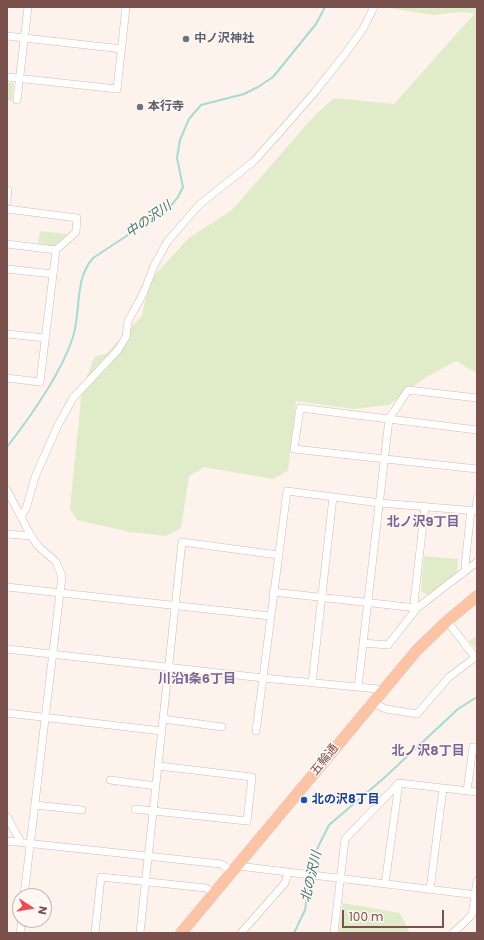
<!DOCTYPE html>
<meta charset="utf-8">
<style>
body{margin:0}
#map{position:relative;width:484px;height:940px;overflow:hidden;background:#fdf2ec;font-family:Poppins,sans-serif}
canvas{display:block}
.frame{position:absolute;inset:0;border:8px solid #7a514d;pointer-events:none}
.north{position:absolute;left:12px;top:888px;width:40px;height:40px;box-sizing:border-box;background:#fff7f3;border:1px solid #cab5b1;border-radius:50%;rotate:102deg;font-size:11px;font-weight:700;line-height:16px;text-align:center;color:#7a514d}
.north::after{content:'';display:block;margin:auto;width:14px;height:18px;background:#e85055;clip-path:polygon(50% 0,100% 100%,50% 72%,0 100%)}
.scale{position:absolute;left:342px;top:910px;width:102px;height:18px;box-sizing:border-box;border:2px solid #7a514d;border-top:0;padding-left:5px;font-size:12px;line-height:14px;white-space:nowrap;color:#7a514d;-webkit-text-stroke:3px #fff7f3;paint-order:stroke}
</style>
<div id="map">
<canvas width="484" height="940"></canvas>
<div class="frame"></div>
<div class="north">N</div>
<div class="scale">100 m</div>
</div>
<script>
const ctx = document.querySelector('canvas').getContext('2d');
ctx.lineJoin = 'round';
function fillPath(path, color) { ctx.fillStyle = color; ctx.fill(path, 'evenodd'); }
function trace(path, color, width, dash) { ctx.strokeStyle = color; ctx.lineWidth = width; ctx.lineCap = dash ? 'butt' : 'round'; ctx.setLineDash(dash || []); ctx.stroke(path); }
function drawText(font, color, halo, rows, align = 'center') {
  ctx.font = font + ' Poppins,"Noto Sans JP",sans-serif'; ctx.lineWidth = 3; ctx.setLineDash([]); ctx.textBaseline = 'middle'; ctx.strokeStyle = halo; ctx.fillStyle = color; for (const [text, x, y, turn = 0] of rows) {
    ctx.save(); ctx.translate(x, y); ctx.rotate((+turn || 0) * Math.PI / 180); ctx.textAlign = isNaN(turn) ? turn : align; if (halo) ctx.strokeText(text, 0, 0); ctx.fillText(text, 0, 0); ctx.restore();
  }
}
const green = new Path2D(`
 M 383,7 L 477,7 L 477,373 L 456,361 L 425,378 L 389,405 L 353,409 L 296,401 L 288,471 L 273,479 L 204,467 L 189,476 L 181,528 L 166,536 L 130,532 L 77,520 L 70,509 L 82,389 L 95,356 L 106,354 L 142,316 L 149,281 L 189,238 L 232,210 L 315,115 L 334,98 L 394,104 L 475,13 L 460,12 L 433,15 Z
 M 7,83 L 14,83 L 12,101 L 7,101 Z
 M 40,231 L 67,234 L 54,246 L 38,243 Z
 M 424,556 L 458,559 L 457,572 L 428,595 L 421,591 Z
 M 477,636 L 477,650 L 469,641 Z
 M 343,903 L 400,913 L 410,933 L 339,933 Z`);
const stream = new Path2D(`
 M 7,447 C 31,416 59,377 72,340 C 82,313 73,281 93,258 L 169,208 L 178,197 L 183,187 L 177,158 L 180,140 L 189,119 L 201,105 L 244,94 L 258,87 L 273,77 L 316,24 L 325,7
 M 294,933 L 305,910 L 314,855 L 329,825 L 384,778 L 458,709 L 477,697`);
const street = new Path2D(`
 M 7,36 L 122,49
 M 7,77 L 117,89 L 126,7
 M 17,100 L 28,7
 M 7,201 L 8,190
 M 7,209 L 77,218 L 76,232 L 56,250 L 7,244
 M 7,269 L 53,274
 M 7,334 L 45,338
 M 7,378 L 40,382 L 56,250
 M 477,430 L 300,408 L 294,449 L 477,469
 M 7,490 L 31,536 L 38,546 L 56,562 L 62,576 L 24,896
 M 476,511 L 477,498
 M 21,516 L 26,509 L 35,477 L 58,425 L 73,398 L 118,350 L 126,337 L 128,321 L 143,294 L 154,266 L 167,242 L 199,205 L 254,161 L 280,132 L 314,93 L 345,54 L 363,29 L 374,7
 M 7,534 L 31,536
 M 467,569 L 465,565 L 471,510
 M 7,587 L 270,616
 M 273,592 L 417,608
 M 417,608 L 414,602 L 425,506
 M 447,621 L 475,657
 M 363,643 L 388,645 L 417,608 L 477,562
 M 7,649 L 263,678 L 256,731
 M 312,683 L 333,497
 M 358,687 L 389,419 L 408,390 L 477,398
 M 381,693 L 378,689 L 263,678 L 287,491 L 380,503 L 477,511
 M 373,703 L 386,709 L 417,714 L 449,677 L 477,656
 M 7,713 L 162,731
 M 163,719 L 222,727
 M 110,780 L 156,786
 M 467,791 L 473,747 L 477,747
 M 35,805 L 82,810
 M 135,809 L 247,821 L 252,777 L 159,766
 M 7,817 L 21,842
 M 7,841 L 221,864 L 233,872
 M 238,866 L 477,895
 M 385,884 L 399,783
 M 430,890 L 443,788
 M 20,933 L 22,920
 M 95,933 L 101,877 L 206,888 L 214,894
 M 140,933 L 182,542 L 278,555
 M 241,933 L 285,883 L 288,873
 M 334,933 L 345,839 L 399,783 L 477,792
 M 453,933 L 472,915 L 477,881`);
const primary = new Path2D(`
 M 181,933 L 417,650 L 447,621 L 477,596`);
const markers = [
 [186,39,4,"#6b7280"],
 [140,107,4,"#6b7280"],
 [304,800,4,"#1a4fb4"]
];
const worshipNames = [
 ["中ノ沢神社",194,39],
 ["本行寺",148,107]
];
const streetNames = [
 ["五輪通",325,760,-51]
];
const transitNames = [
 ["北の沢8丁目",312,800]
];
const waterNames = [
 ["中の沢川",149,220,-35],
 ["北の沢川",312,877,-77]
];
const neighbourhoodNames = [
 ["北ノ沢9丁目",423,523],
 ["川沿1条6丁目",197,680],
 ["北ノ沢8丁目",428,752]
];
fillPath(green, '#e0ecc9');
trace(stream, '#a5dad5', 2);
trace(street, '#d3b8b3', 8);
trace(primary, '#dacecd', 12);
trace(street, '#fff', 7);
trace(primary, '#fcc4a4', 11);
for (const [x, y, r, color] of markers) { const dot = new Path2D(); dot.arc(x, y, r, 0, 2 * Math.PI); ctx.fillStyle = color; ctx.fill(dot); trace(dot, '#fff7f3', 1.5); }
drawText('bold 12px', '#5b616d', '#fff7f3', worshipNames, 'left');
drawText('12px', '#7a514d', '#fff7f3', streetNames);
drawText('bold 12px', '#164399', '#fff7f3', transitNames, 'left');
drawText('italic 13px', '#3c7772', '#fff7f3', waterNames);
drawText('bold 13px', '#796695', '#fff7f3', neighbourhoodNames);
</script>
